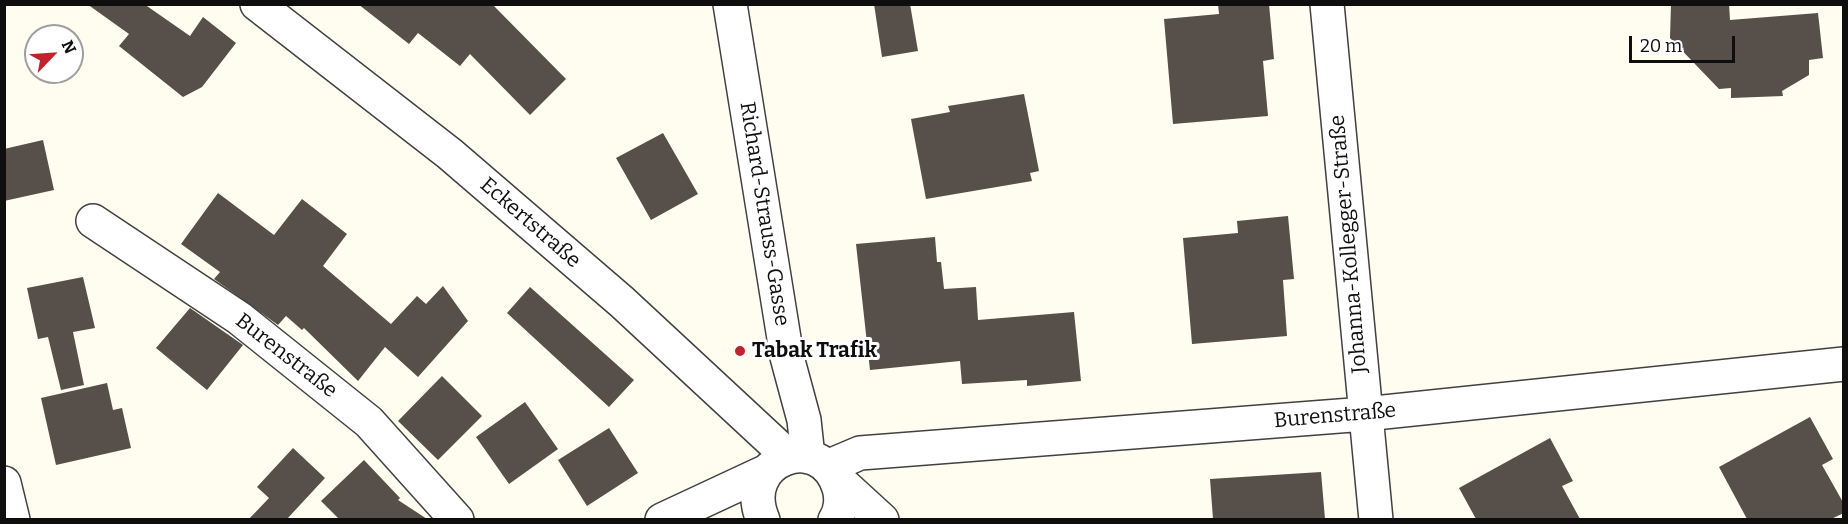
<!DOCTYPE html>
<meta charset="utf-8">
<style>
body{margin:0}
#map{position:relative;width:1848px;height:524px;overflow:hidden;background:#fffcf0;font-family:Bitter,serif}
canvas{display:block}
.frame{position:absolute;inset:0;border:6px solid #0e0e0e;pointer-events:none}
.north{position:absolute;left:24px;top:24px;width:60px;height:60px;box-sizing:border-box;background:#fff;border:2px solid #9f9f9f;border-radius:50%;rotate:65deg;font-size:16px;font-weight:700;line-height:24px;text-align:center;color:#0e0e0e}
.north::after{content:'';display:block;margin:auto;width:21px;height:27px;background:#c2222c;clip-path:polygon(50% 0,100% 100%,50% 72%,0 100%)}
.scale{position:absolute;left:1629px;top:36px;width:106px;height:27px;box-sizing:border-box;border:3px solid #0e0e0e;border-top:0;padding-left:8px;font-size:18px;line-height:21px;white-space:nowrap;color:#0e0e0e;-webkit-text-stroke:4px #fff;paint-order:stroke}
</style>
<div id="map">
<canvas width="1848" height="524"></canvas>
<div class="frame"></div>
<div class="north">N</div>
<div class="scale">20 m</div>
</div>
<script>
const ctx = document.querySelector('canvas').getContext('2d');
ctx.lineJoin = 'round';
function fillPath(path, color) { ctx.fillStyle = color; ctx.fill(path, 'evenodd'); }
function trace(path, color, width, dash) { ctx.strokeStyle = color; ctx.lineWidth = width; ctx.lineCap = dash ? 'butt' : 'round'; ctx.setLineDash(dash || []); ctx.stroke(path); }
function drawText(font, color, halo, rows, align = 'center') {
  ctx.font = font + ' Bitter,serif'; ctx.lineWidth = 6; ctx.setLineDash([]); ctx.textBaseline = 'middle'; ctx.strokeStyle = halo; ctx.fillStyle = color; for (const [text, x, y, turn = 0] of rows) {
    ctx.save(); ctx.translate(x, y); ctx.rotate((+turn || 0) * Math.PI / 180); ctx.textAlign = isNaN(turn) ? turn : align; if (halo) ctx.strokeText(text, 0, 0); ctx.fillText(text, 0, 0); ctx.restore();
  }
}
const building = new Path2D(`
 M 87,4 L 144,4 L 190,36 L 203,17 L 236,43 L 202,87 L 183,97 L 119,46 L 129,34 Z
 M 358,4 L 492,4 L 566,79 L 530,115 L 470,54 L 460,66 L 418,33 L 409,44 Z
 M 874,4 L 910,4 L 918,51 L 882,57 Z
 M 1218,4 L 1269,4 L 1274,59 L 1263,61 L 1268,116 L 1173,124 L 1164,19 L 1219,14 Z
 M 1671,4 L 1729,4 L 1730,20 L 1818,13 L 1823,58 L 1809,60 L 1809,75 L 1782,91 L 1783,96 L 1731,98 L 1731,88 L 1719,89 L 1670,38 Z
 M 1024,94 L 1039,171 L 1030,173 L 1032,181 L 926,199 L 911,119 L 950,112 L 948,106 Z
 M 663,133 L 698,194 L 651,220 L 616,158 Z
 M 43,140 L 54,190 L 4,201 L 4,149 Z
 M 218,193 L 274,235 L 302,199 L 347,234 L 323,266 L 391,324 L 417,296 L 426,304 L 443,286 L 468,321 L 418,377 L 385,347 L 358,381 L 304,328 L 302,330 L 286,316 L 278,325 L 214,279 L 220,272 L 181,244 Z
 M 1288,216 L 1294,279 L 1283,280 L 1287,336 L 1192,344 L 1183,238 L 1238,233 L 1237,221 Z
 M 935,237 L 937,262 L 941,262 L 944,289 L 976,287 L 978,320 L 1074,312 L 1081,381 L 1027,386 L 1027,380 L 962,384 L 960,361 L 870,370 L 856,244 Z
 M 83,277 L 95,328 L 73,332 L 84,385 L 61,390 L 48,337 L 38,339 L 27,288 Z
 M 530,287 L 634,380 L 609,407 L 507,313 Z
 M 190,308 L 243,345 L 207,390 L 156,348 Z
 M 442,376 L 482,416 L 438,460 L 398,421 Z
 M 107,383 L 113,410 L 122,408 L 131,448 L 56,465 L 41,398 Z
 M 525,402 L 558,449 L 509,484 L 476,437 Z
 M 1810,417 L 1833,459 L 1822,465 L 1844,504 L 1844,513 L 1831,519 L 1747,519 L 1719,467 Z
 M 609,428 L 638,473 L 587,506 L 558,460 Z
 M 1550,438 L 1573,481 L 1562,486 L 1580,519 L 1476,519 L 1459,488 Z
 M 293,448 L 325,478 L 287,519 L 249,519 L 269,498 L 257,487 Z
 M 364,460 L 400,498 L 398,500 L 427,519 L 339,519 L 321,501 Z
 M 1321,472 L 1325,519 L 1213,519 L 1210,479 Z`);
const minor = new Path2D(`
 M 257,4 L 450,154 L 622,302 L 789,457
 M 730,4 L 787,357 L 804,420 L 808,457
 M 1327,4 L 1376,520
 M 93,221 L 239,318 L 369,422 L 457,520
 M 827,467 L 860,453 L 1365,414 L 1844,364
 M 835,477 L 882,520
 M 4,483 L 13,520
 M 662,520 L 765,472
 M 763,520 C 737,460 821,428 839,488 C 842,498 841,511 835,520`);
const markers = [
 [740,351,6,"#c2222c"]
];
const streetNames = [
 ["Richard-Strauss-Gasse",764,214,81],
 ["Eckertstraße",530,223,41],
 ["Johanna-Kollegger-Straße",1349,244,-95],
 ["Burenstraße",286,356,38],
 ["Burenstraße",1335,416,-5]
];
const poiNames = [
 ["Tabak Trafik",752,351]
];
fillPath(building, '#574f4a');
trace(minor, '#414141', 36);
trace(minor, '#fff', 33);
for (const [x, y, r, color] of markers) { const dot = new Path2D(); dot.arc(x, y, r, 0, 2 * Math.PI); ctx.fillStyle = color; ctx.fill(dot); trace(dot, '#fff', 2); }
drawText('21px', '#0e0e0e', '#fff', streetNames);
drawText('bold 21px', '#0e0e0e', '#fff', poiNames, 'left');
</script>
